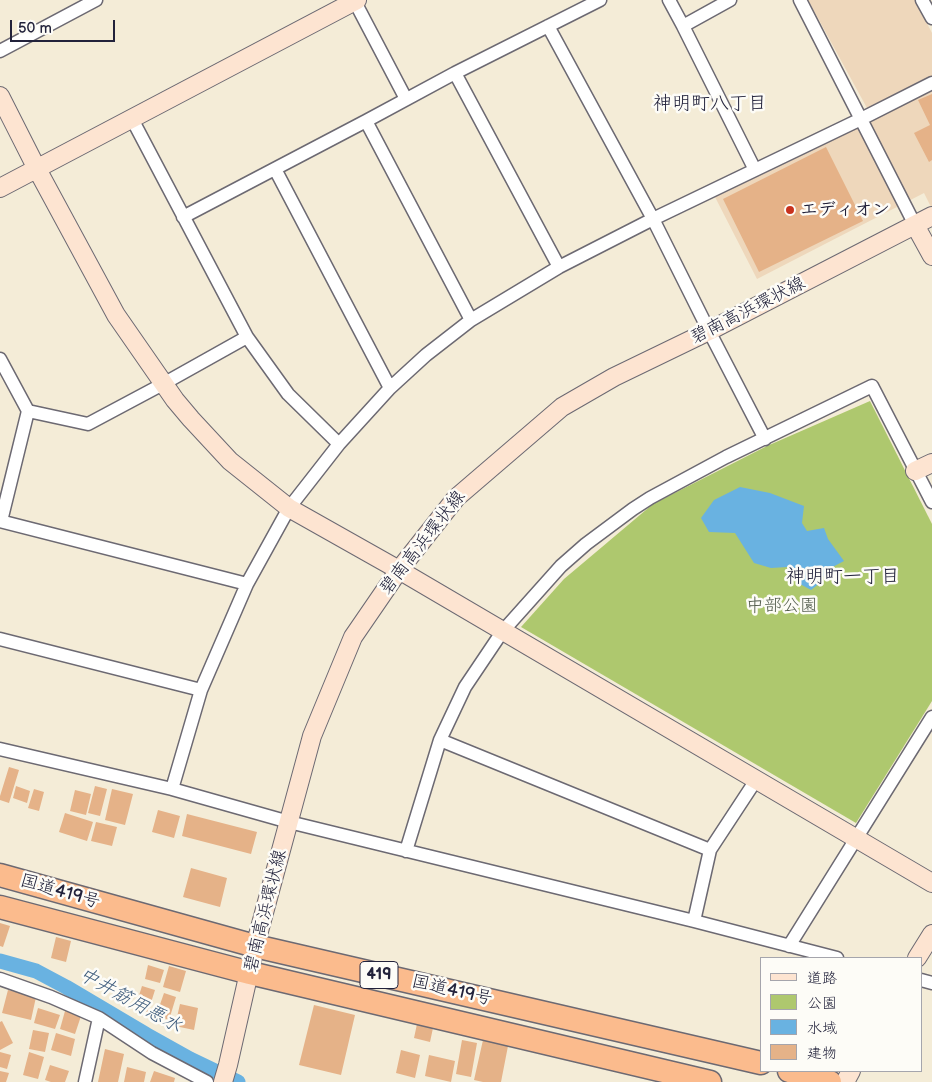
<!DOCTYPE html>
<meta charset="utf-8">
<style>
body{margin:0}
#map{position:relative;width:932px;height:1082px;overflow:hidden;background:#f4ecd7;font-family:"Balsamiq Sans","Klee One",sans-serif}
canvas{display:block}
.legend{position:absolute;left:760px;top:957px;width:162px;height:115px;box-sizing:border-box;background:#fdfcf7;border:1px solid #a5a5ac;margin:0;padding:6px 9px;list-style:none;font-size:15px;color:#22223b}
.legend li{display:flex;align-items:center;gap:10px;height:25px}
.legend b{width:25px;border:1px solid #a5a5ac}
.scale{position:absolute;left:10px;top:20px;width:105px;height:22px;box-sizing:border-box;border:2px solid #22223b;border-top:0;padding-left:6px;font-size:15px;line-height:18px;white-space:nowrap;color:#22223b;-webkit-text-stroke:4px #fdfcf7;paint-order:stroke}
</style>
<div id="map">
<canvas width="932" height="1082"></canvas>
<ul class="legend">
<li><b style="height:6px;background:#fde4d1"></b>道路</li>
<li><b style="height:14px;background:#aec86e"></b>公園</li>
<li><b style="height:14px;background:#69b2e1"></b>水域</li>
<li><b style="height:14px;background:#e5b288"></b>建物</li>
</ul>
<div class="scale">50 m</div>
</div>
<script>
const ctx = document.querySelector('canvas').getContext('2d');
ctx.lineJoin = 'round';
function fillPath(path, color) { ctx.fillStyle = color; ctx.fill(path, 'evenodd'); }
function trace(path, color, width, dash) { ctx.strokeStyle = color; ctx.lineWidth = width; ctx.lineCap = dash ? 'butt' : 'round'; ctx.setLineDash(dash || []); ctx.stroke(path); }
function drawText(font, color, halo, rows, align = 'center') {
  ctx.font = font + ' "Balsamiq Sans","Klee One",sans-serif'; ctx.lineWidth = 5; ctx.setLineDash([]); ctx.textBaseline = 'middle'; ctx.strokeStyle = halo; ctx.fillStyle = color; for (const [text, x, y, turn = 0] of rows) {
    ctx.save(); ctx.translate(x, y); ctx.rotate((+turn || 0) * Math.PI / 180); ctx.textAlign = isNaN(turn) ? turn : align; if (halo) ctx.strokeText(text, 0, 0); ctx.fillText(text, 0, 0); ctx.restore();
  }
}
const built = new Path2D(`
 M 808,0 L 915,0 L 932,33 L 932,209 L 924,193 L 757,279 L 715,197 L 873,119 Z`);
const green = new Path2D(`
 M 870,401 L 932,524 L 932,701 L 856,823 L 521,627 L 564,579 L 653,504 L 767,446 Z`);
const water = new Path2D(`
 M 740,487 L 770,493 L 804,506 L 802,523 L 807,531 L 824,528 L 828,539 L 844,561 L 827,570 L 820,583 L 811,590 L 800,584 L 788,567 L 771,568 L 754,563 L 735,533 L 709,532 L 701,518 L 714,500 Z`);
const canal = new Path2D(`
 M 0,961 L 36,971 L 66,987 L 147,1035 L 190,1059 L 238,1082`);
const building = new Path2D(`
 M 932,94 L 932,160 L 929,162 L 914,133 L 930,125 L 918,100 Z
 M 826,147 L 863,221 L 759,272 L 723,199 Z
 M 9,767 L 19,770 L 9,803 L 0,800 L 0,796 Z
 M 16,786 L 30,791 L 27,803 L 13,798 Z
 M 95,786 L 107,789 L 100,816 L 88,813 Z
 M 34,789 L 44,792 L 39,811 L 28,808 Z
 M 112,789 L 133,794 L 125,825 L 105,820 Z
 M 75,790 L 91,794 L 86,815 L 70,811 Z
 M 158,810 L 180,816 L 174,838 L 152,832 Z
 M 65,813 L 93,822 L 87,841 L 59,832 Z
 M 187,814 L 257,832 L 251,854 L 182,836 Z
 M 96,822 L 117,827 L 112,846 L 91,841 Z
 M 191,868 L 227,878 L 220,907 L 183,897 Z
 M 0,923 L 10,926 L 3,947 L 0,946 Z
 M 56,937 L 71,941 L 66,962 L 51,958 Z
 M 148,965 L 164,970 L 160,983 L 145,979 Z
 M 169,966 L 186,971 L 180,992 L 163,987 Z
 M 142,986 L 155,990 L 148,1012 L 135,1008 Z
 M 8,990 L 36,997 L 31,1020 L 2,1013 Z
 M 164,993 L 176,997 L 169,1020 L 156,1016 Z
 M 180,1004 L 198,1008 L 194,1030 L 175,1026 Z
 M 314,1005 L 355,1015 L 341,1075 L 299,1065 Z
 M 38,1008 L 60,1015 L 55,1029 L 34,1023 Z
 M 65,1011 L 81,1016 L 75,1034 L 60,1029 Z
 M 2,1021 L 13,1043 L 0,1050 L 0,1022 Z
 M 417,1024 L 433,1028 L 430,1042 L 414,1038 Z
 M 33,1030 L 49,1033 L 45,1052 L 29,1049 Z
 M 56,1033 L 75,1039 L 71,1056 L 51,1050 Z
 M 462,1040 L 477,1043 L 471,1077 L 456,1074 Z
 M 483,1040 L 508,1046 L 501,1082 L 483,1082 L 474,1080 Z
 M 105,1049 L 124,1054 L 118,1082 L 98,1082 Z
 M 401,1050 L 420,1055 L 415,1078 L 396,1073 Z
 M 0,1052 L 11,1055 L 7,1069 L 0,1067 Z
 M 29,1052 L 44,1057 L 38,1079 L 23,1075 Z
 M 429,1055 L 455,1061 L 451,1082 L 425,1076 Z
 M 50,1065 L 69,1071 L 65,1082 L 51,1082 L 45,1080 Z
 M 127,1067 L 146,1072 L 144,1082 L 124,1082 Z
 M 0,1071 L 9,1073 L 6,1082 L 0,1082 Z
 M 154,1071 L 175,1078 L 174,1082 L 150,1082 Z`);
const street = new Path2D(`
 M 354,0 L 406,99
 M 669,0 L 683,26 L 730,0
 M 800,0 L 915,225
 M 922,0 L 932,18
 M 548,26 L 653,219 L 709,331 L 765,439
 M 683,26 L 755,170
 M 0,51 L 96,0
 M 455,73 L 559,267
 M 132,119 L 247,337 L 288,394 L 339,444
 M 366,121 L 471,320
 M 275,169 L 390,388
 M 183,217 L 366,121 L 455,73 L 600,0
 M 0,359 L 28,411 L 88,424 L 163,384 L 247,337
 M 0,521 L 247,584
 M 1,521 L 28,411
 M 0,639 L 201,690
 M 440,740 L 710,850
 M 0,749 L 172,789 L 289,822 L 694,921 L 837,958
 M 172,789 L 201,690 L 247,584 L 289,508 L 339,444 L 390,388 L 426,355 L 471,320 L 559,267 L 653,219 L 861,119 L 932,83
 M 406,851 L 440,740 L 465,687 L 502,632 L 561,566 L 586,544 L 633,509 L 650,498 L 726,457 L 872,386 L 932,502
 M 694,921 L 710,850 L 756,780
 M 789,946 L 932,717
 M 0,979 L 51,997 L 99,1018 L 152,1053 L 207,1082
 M 921,980 L 932,983
 M 85,1082 L 99,1018`);
const secondary = new Path2D(`
 M 0,96 L 37,169 L 116,315 L 175,400 L 191,419 L 230,461 L 289,508 L 399,570 L 932,883
 M 0,188 L 357,0
 M 915,225 L 932,256
 M 915,471 L 932,463
 M 917,958 L 932,934
 M 223,1082 L 228,1065 L 255,946 L 312,736 L 353,637 L 399,570 L 456,498 L 562,407 L 614,377 L 709,331 L 932,216
 M 845,1082 L 851,1071`);
const highway = new Path2D(`
 M 0,875 L 255,946 L 761,1063
 M 0,907 L 250,973 L 710,1082
 M 789,1071 L 830,1082`);
const markers = [
 [790,210,5,"#c8321e"]
];
const shields = [
 [379,975,38]
];
const shieldNames = [
 ["419",379,975]
];
const poiNames = [
 ["エディオン",800,210]
];
const streetNames = [
 ["碧南高浜環状線",748,311,-27],
 ["碧南高浜環状線",423,543,-52],
 ["国道419号",60,892,16],
 ["碧南高浜環状線",266,911,-76],
 ["国道419号",452,991,13]
];
const parkNames = [
 ["中部公園",782,606]
];
const neighbourhoodNames = [
 ["神明町八丁目",710,104],
 ["神明町一丁目",843,577]
];
const waterNames = [
 ["中井筋用悪水",130,1001,29]
];
fillPath(built, '#eed7bb');
fillPath(green, '#aec86e');
fillPath(water, '#69b2e1');
trace(canal, '#69b2e1', 15);
fillPath(building, '#e5b288');
trace(street, '#6c6972', 15);
trace(secondary, '#6c6972', 20);
trace(highway, '#6c6972', 25);
trace(street, '#fff', 12);
trace(secondary, '#fde4d1', 18);
trace(highway, '#fbbb8d', 22);
for (const [x, y, r, color] of markers) { const dot = new Path2D(); dot.arc(x, y, r, 0, 2 * Math.PI); ctx.fillStyle = color; ctx.fill(dot); trace(dot, '#fdfcf7', 2); }
for (const [x, y, w] of shields) { const box = new Path2D(); box.roundRect(x - w / 2, y - 13.5, w, 27, 4); ctx.fillStyle = '#fdfcf7'; ctx.fill(box); trace(box, '#22223b', 1); }
drawText('bold 16px', '#22223b', null, shieldNames);
drawText('bold 18px', '#22223b', '#fdfcf7', poiNames, 'left');
drawText('18px', '#22223b', '#fdfcf7', streetNames);
drawText('18px', '#535c4d', '#fdfcf7', parkNames);
drawText('19px', '#22223b', '#fdfcf7', neighbourhoodNames);
drawText('italic 19px', '#3e5c7d', '#fdfcf7', waterNames);
</script>
